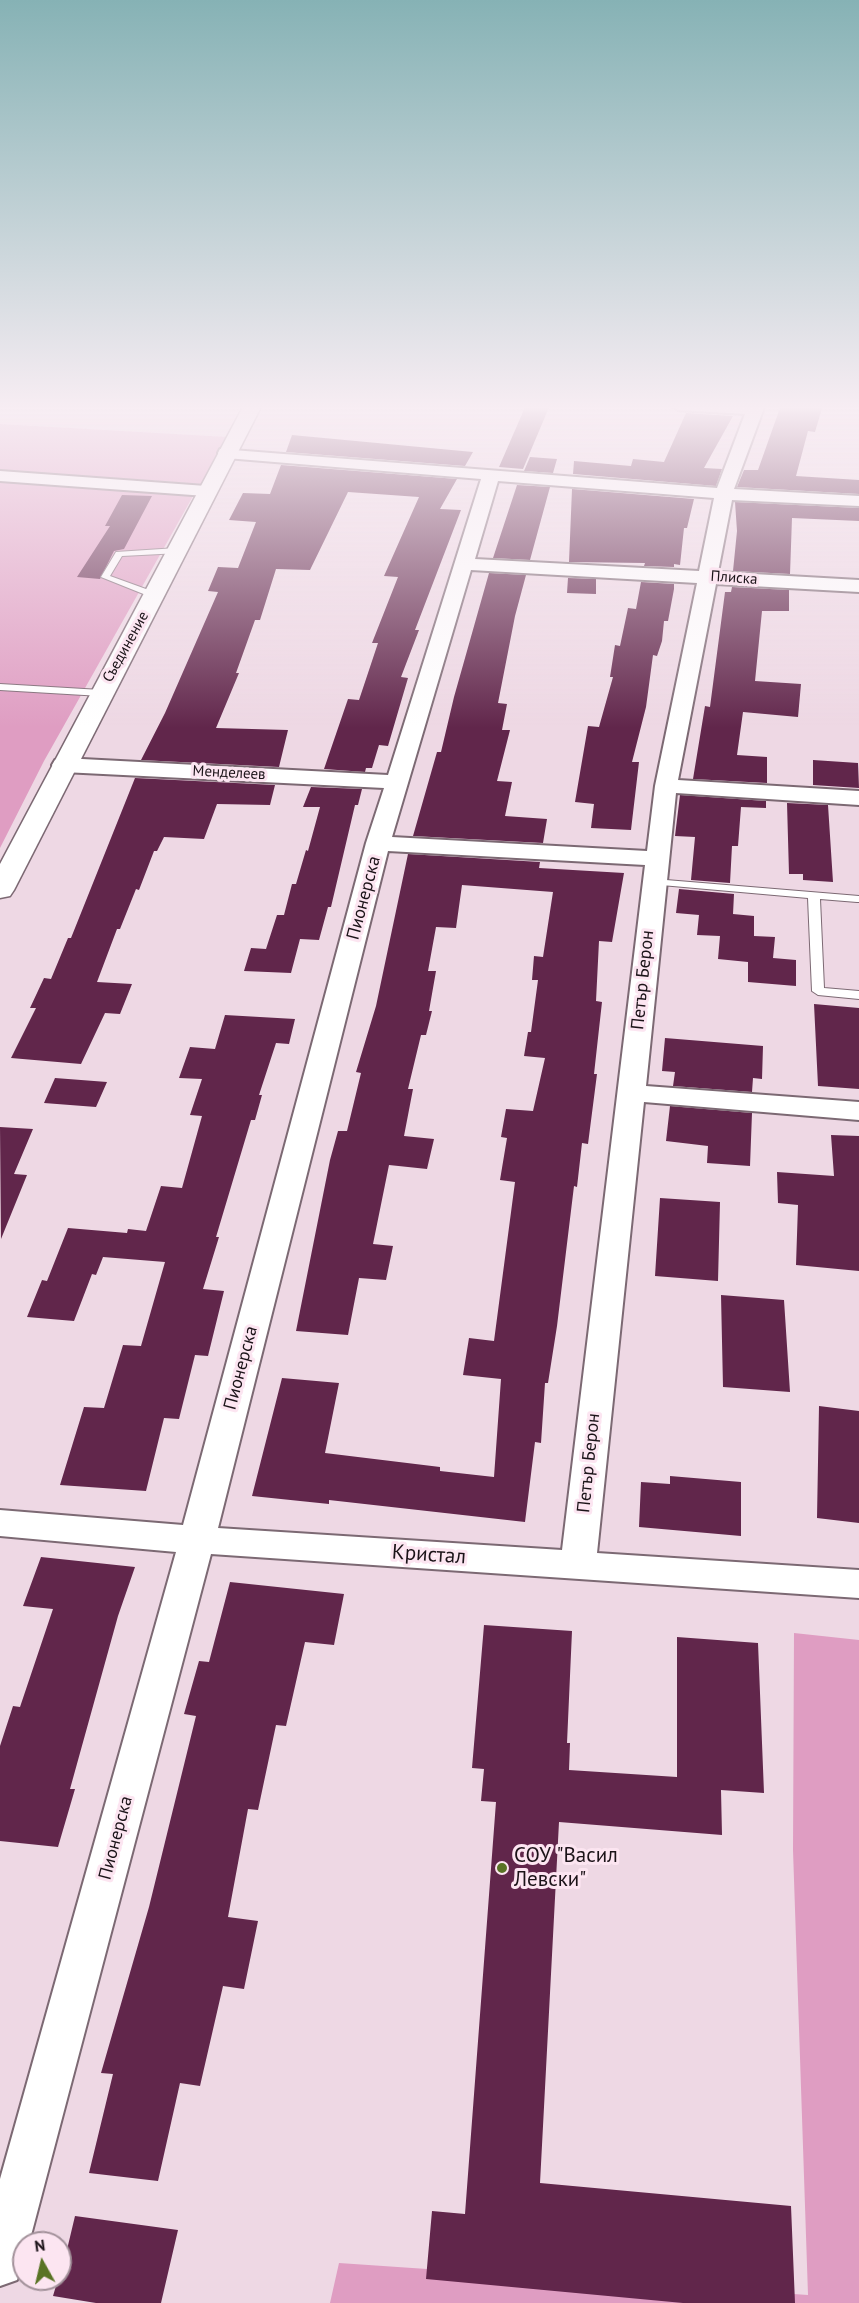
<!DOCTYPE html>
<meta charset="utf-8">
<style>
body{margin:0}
#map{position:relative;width:859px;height:2303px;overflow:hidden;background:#eed8e4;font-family:"PT Sans",sans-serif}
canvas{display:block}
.north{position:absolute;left:12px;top:2231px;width:60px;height:60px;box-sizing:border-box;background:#fce5f1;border:2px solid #a2919a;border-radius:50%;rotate:352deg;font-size:16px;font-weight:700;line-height:24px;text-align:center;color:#1b1318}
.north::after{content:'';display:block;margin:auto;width:21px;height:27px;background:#597325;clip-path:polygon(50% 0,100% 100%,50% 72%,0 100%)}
</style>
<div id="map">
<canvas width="859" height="2303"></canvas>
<div class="north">N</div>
</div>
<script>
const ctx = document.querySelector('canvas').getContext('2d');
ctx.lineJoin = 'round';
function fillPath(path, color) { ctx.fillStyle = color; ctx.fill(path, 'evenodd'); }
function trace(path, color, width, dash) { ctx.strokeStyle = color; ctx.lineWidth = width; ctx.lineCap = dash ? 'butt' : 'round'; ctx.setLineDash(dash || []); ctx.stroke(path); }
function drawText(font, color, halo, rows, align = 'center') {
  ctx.font = font + ' "PT Sans",sans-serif'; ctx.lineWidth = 6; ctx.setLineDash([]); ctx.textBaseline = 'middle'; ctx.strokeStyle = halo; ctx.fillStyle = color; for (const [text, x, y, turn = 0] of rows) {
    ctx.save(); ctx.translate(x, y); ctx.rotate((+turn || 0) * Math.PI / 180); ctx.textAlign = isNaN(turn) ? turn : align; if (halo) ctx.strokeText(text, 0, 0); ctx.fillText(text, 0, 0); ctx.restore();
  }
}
const green = new Path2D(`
 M 0,424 L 228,437 L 202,484 L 0,470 Z
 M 0,476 L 197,489 L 44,761 L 0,848 Z
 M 794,1633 L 859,1640 L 859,2303 L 330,2303 L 339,2263 L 808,2295 L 793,1850 Z`);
const building = new Path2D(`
 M 526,405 L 550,405 L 523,469 L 499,467 Z
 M 781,405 L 823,405 L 815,432 L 808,431 L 796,476 L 859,480 L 859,494 L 737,487 L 744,470 L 758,470 Z
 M 686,413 L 733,416 L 704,468 L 722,469 L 716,486 L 573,474 L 574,461 L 631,466 L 633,459 L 664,462 Z
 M 292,435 L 473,452 L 465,466 L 286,452 Z
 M 530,457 L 557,459 L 553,473 L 524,471 Z
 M 281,465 L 457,479 L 440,509 L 461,510 L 415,630 L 419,630 L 401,677 L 408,678 L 388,746 L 379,745 L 372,768 L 366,768 L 365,772 L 324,769 L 348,699 L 359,700 L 378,643 L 372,643 L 398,577 L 384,576 L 419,497 L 348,492 L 310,570 L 276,569 L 260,620 L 255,620 L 236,673 L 239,673 L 216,728 L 288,730 L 279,767 L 141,760 L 165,713 L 218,592 L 208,591 L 218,567 L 238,568 L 256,522 L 229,520 L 243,493 L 270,494 Z
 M 517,485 L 550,487 L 530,560 L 493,558 Z
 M 572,489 L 694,499 L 687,528 L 684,528 L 680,565 L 674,564 L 674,567 L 644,566 L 645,563 L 569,562 Z
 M 122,495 L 152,496 L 124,549 L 114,551 L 100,579 L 77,577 L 110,526 L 105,526 Z
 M 735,502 L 859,508 L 859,521 L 792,518 L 790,574 L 733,571 L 737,531 Z
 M 489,573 L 526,575 L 515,616 L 498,703 L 507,704 L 502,730 L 510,730 L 497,781 L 512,782 L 505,816 L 547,819 L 543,843 L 413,836 L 437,752 L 441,752 L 454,697 Z
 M 568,578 L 596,579 L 596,594 L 567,593 Z
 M 641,582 L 674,584 L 674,589 L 668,621 L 664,621 L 662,641 L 657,656 L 653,655 L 646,707 L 632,762 L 639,762 L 631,830 L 591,828 L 594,804 L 575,802 L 588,726 L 599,727 L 613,677 L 610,677 L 615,645 L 620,646 L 628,608 L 636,609 Z
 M 732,587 L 789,590 L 789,611 L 762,611 L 755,681 L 801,684 L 798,717 L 743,712 L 737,755 L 767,757 L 767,783 L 693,779 L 705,706 L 710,707 L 725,592 L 731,592 Z
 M 813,760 L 858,763 L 859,788 L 813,785 Z
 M 135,778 L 275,785 L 270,805 L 217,804 L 204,839 L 164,837 L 157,851 L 154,851 L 139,890 L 136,889 L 120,929 L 117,929 L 97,982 L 132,984 L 120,1014 L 105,1013 L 81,1064 L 11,1058 L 36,1008 L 30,1008 L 44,978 L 51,979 L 68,938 L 71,938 Z
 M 311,787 L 362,789 L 358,805 L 355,805 L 331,907 L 328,907 L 319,940 L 300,939 L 291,973 L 244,971 L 251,948 L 266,949 L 277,915 L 284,915 L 292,884 L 296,884 L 306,850 L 308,851 L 320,807 L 303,807 Z
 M 680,795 L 766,801 L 766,808 L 741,807 L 738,846 L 732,846 L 730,883 L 691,880 L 695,837 L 675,836 Z
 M 787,803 L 828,805 L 833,882 L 803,880 L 803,874 L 789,874 Z
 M 408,854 L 540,862 L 539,868 L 624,873 L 612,942 L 599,941 L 596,1001 L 602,1002 L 594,1074 L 597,1074 L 588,1144 L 582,1143 L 577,1187 L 574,1186 L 557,1326 L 548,1383 L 545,1383 L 541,1443 L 535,1442 L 525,1522 L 329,1500 L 329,1504 L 252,1496 L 282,1378 L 339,1383 L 325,1453 L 440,1467 L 440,1471 L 494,1477 L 501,1379 L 463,1375 L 469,1338 L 494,1341 L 515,1182 L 500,1180 L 507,1138 L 501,1137 L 506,1109 L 533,1111 L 545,1058 L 524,1056 L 528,1032 L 531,1032 L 538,980 L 532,980 L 534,956 L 543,957 L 553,892 L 462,885 L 456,928 L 436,927 L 428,971 L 436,971 L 429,1011 L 432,1011 L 426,1035 L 421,1035 L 408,1089 L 413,1089 L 404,1136 L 434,1139 L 427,1169 L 389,1165 L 373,1244 L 393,1246 L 386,1280 L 359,1278 L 348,1335 L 296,1331 L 330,1160 L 338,1131 L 347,1131 L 361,1073 L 356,1072 L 376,1006 Z
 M 679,889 L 734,894 L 733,914 L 754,916 L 754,936 L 775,937 L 773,958 L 796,960 L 796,986 L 748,982 L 748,962 L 718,959 L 720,936 L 697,935 L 699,915 L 676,913 Z
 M 814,1004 L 859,1008 L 859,1089 L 818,1086 Z
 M 225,1015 L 295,1019 L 289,1044 L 276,1043 L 259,1095 L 262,1095 L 255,1120 L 251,1120 L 216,1237 L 219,1237 L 203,1289 L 224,1291 L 208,1356 L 195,1355 L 179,1419 L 164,1418 L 146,1491 L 60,1485 L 84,1407 L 104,1408 L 123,1345 L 141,1346 L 165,1262 L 103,1257 L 96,1275 L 92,1274 L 74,1321 L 27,1317 L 42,1280 L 47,1281 L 68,1228 L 127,1233 L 128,1229 L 146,1231 L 161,1186 L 182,1188 L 202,1116 L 190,1115 L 202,1079 L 179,1078 L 190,1047 L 215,1049 Z
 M 665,1038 L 763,1046 L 762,1079 L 753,1078 L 752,1092 L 673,1086 L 675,1072 L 662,1071 Z
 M 55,1078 L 107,1082 L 96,1107 L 44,1103 Z
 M 670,1106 L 752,1113 L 750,1166 L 707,1163 L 708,1146 L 666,1141 Z
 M 0,1127 L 33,1129 L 14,1174 L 27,1175 L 1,1239 Z
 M 831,1135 L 859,1136 L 859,1271 L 796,1265 L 798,1205 L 778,1203 L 777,1172 L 834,1176 Z
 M 660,1198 L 720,1202 L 718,1281 L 655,1276 Z
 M 721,1295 L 784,1300 L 790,1392 L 723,1387 Z
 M 819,1406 L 859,1411 L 859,1523 L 817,1518 Z
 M 670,1476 L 741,1482 L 741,1536 L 639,1527 L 641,1482 L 670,1484 Z
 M 41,1557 L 135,1567 L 118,1616 L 70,1789 L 75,1789 L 58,1847 L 0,1841 L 0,1746 L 13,1706 L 20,1707 L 53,1609 L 23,1606 Z
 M 230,1582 L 344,1594 L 334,1645 L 305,1642 L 286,1726 L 276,1725 L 258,1810 L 248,1809 L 228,1917 L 258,1921 L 244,1989 L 223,1986 L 200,2086 L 180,2083 L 158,2181 L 89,2173 L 113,2074 L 101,2073 L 149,1907 L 196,1716 L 184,1714 L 199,1661 L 209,1662 Z
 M 484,1625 L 572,1631 L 567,1743 L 570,1743 L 569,1770 L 677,1777 L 677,1637 L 758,1643 L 764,1793 L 721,1790 L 722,1835 L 559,1822 L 540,2183 L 791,2206 L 795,2303 L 683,2303 L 426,2279 L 432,2211 L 465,2214 L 496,1802 L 481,1801 L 484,1769 L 472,1768 Z
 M 75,2216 L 178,2230 L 161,2303 L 96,2303 L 53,2296 L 58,2279 L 60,2279 Z`);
const service = new Path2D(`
 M 177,548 L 180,549 L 180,553 L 122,556 L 110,576 L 157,593 L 157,597 L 151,597 L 101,577 L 116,552 Z
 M 0,684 L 101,690 L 106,693 L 101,696 L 0,690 Z
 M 654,879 L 859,896 L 859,902 L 857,902 L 820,899 L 824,988 L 859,991 L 859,999 L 818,995 L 812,991 L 808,898 L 650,884 L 650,880 Z`);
const minor = new Path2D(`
 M 670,405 L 765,405 L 734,489 L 859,496 L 859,506 L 732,500 L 718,572 L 859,580 L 859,592 L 716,584 L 678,780 L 859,791 L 859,805 L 676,793 L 646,1086 L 859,1102 L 859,1120 L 644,1102 L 597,1553 L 859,1570 L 859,1598 L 211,1554 L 29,2243 L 24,2243 L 24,2261 L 17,2280 L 0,2286 L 0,2179 L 176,1552 L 0,1536 L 0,1510 L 183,1525 L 366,843 L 384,788 L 63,772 L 55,770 L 52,765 L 55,760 L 63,758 L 388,775 L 481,479 L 226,458 L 220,457 L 218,453 L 220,449 L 717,488 L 745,414 L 678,410 ZM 498,481 L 714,498 L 699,571 L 475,559 ZM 471,570 L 697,583 L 655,786 L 647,851 L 392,837 ZM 388,851 L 645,865 L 562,1550 L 218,1528 Z
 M 0,471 L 206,486 L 215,491 L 206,496 L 0,481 Z`);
const tertiary = new Path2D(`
 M 244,405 L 262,405 L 14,890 L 10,896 L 0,898 L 0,864 Z`);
const markers = [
 [502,1868,6,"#597325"]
];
const farStreetnames = [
 ["Плиска",734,578,4],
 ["Съединение",126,647,-61],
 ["Менделеев",229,773,3]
];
const streetNames = [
 ["Пионерска",364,898,-75],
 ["Петър Берон",643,980,-84],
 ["Пионерска",241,1368,-75],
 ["Петър Берон",589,1463,-84],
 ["Пионерска",116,1838,-75]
];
const nearStreetnames = [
 ["Кристал",429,1555,4]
];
const nearPoinames = [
 ["СОУ \"Васил",514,1856],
 ["Левски\"",514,1880]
];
fillPath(green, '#df9dc2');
fillPath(building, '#61264b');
trace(service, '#7c6973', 2);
trace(minor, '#7c6973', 4);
trace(tertiary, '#7c6973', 3);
fillPath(service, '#fff');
fillPath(minor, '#fff');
fillPath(tertiary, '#fff');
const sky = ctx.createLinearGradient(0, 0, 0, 728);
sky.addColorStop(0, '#86b2b5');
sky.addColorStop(0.56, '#f7edf3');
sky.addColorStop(1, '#f7edf300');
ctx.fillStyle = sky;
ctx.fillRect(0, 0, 859, 728);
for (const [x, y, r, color] of markers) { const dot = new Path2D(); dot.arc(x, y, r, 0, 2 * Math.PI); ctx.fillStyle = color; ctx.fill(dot); trace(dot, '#fce5f1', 2); }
drawText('15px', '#1b1318', '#fce5f1', farStreetnames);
drawText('18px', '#1b1318', '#fce5f1', streetNames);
drawText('21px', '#1b1318', '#fce5f1', nearStreetnames);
drawText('21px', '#1b1318', '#fce5f1', nearPoinames, 'left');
</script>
